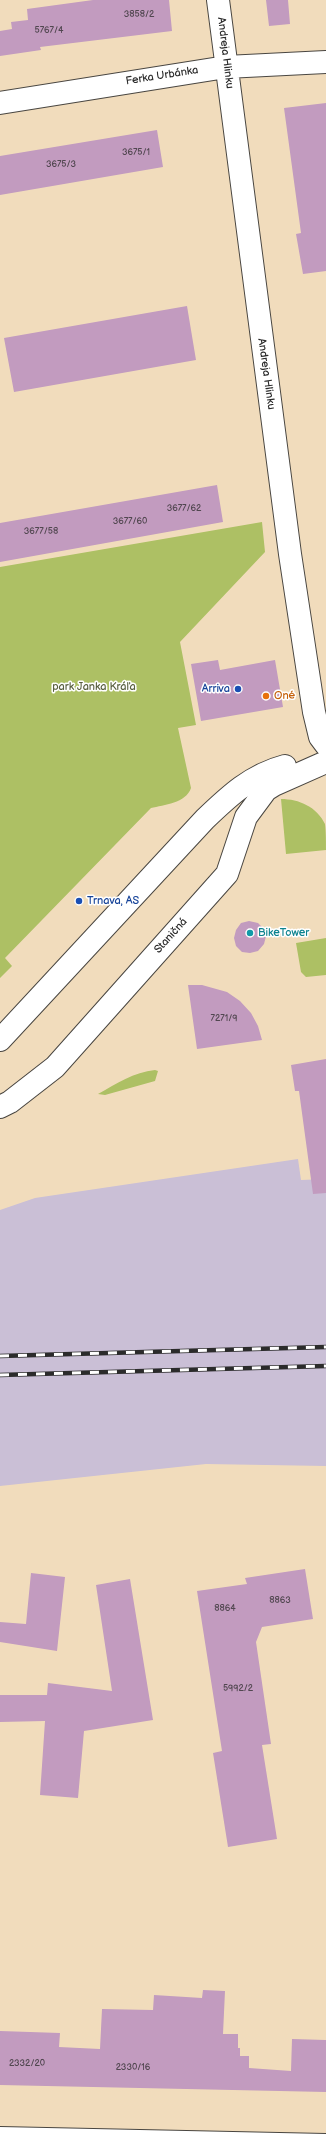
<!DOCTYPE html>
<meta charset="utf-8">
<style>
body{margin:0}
canvas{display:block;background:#f1dcbc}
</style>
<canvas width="326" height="2147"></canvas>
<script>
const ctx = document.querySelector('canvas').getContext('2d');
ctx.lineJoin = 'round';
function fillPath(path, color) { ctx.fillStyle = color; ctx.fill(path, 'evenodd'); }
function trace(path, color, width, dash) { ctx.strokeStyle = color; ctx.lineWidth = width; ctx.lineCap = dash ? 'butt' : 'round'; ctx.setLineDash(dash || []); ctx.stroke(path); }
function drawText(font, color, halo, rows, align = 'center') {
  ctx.font = font + ' "Balsamiq Sans",sans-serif'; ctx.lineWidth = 3; ctx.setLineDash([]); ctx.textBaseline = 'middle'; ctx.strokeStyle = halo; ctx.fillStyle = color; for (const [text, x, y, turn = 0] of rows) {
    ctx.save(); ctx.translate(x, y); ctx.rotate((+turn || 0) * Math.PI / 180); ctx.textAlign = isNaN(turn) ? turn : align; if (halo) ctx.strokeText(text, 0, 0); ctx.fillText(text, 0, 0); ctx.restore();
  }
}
const industrial = new Path2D(`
 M 298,1159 L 301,1180 L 326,1179 L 326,1466 L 206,1464 L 0,1486 L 0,1210 L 35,1198 Z`);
const green = new Path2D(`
 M 262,522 L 265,552 L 180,642 L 196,725 L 178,728 L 191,788 C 186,803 164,805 151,808 L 5,958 L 12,966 L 0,978 L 0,567 Z
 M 281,799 C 299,799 317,807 325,824 C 326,831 326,843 326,850 L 286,854 Z
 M 326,938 L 326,975 L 306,977 L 301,972 L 296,943 Z
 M 155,1070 L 158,1071 L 155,1081 L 105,1095 L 98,1094 C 116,1084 134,1072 155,1070 Z`);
const building = new Path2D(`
 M 93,0 L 169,0 L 172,31 L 40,47 L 41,50 L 0,56 L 0,31 L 12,29 L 11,22 L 28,20 L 27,9 Z
 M 266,0 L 288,0 L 290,24 L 269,26 Z
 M 326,103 L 326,271 L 303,274 L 296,234 L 301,233 L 284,108 Z
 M 157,130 L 163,167 L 0,195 L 0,156 Z
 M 187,306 L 196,360 L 14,392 L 4,338 Z
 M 217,485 L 223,522 L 0,562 L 0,523 Z
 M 218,660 L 220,670 L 275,660 L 283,707 L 201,721 L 191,664 Z
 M 249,921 L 258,923 L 267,932 L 264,944 L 258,951 L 250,953 L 242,952 L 236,946 L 234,938 L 236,930 L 241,923 Z
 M 188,985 L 202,985 L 227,992 L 240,1001 L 251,1013 L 258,1026 L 262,1040 L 197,1049 Z
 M 326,1059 L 326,1193 L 313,1194 L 299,1091 L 295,1091 L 291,1065 Z
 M 305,1569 L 313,1619 L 262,1627 L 256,1642 L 271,1744 L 262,1745 L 277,1839 L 228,1847 L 213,1753 L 222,1751 L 197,1591 L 247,1584 L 245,1578 Z
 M 31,1573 L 65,1577 L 57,1651 L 0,1642 L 0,1622 L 26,1624 Z
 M 130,1579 L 153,1720 L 84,1731 L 78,1798 L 40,1795 L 45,1721 L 0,1722 L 0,1695 L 47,1695 L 48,1683 L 112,1691 L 96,1585 Z
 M 203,1990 L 225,1991 L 223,2034 L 238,2034 L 238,2048 L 240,2048 L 240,2056 L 249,2056 L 249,2068 L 291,2071 L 292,2039 L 326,2040 L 326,2092 L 0,2085 L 0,2031 L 60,2033 L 59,2047 L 100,2049 L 102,2009 L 153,2010 L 154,1995 L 202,1998 Z`);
const minor = new Path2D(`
 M 218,0 L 290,554 L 314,712 L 320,737 L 326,745
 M 0,103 L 226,67 L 326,62
 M 0,1040 L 205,819 C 229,796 251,775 285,766
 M 0,1107 L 10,1102 L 55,1067 L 227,874 L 246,817 L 266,790 L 274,785 L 326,762
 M 0,2138 L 326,2145`);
const rail = new Path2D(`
 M 0,1356 L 326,1347
 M 0,1375 L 326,1366`);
const markers = [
 [238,689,4,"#1a4fb4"],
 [266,696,4,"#e8710a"],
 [79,901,4,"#1a4fb4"],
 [250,933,4,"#0f9aa8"]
];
const numberNames = [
 ["3858/2",139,15],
 ["5767/4",49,31],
 ["3675/1",136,153],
 ["3675/3",61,165],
 ["3677/62",184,509],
 ["3677/60",130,522],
 ["3677/58",41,532],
 ["7271/9",224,1019],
 ["8863",280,1601],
 ["8864",225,1609],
 ["5992/2",238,1689],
 ["2332/20",27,2064],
 ["2330/16",133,2068]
];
const streetNames = [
 ["Andreja Hlinku",225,53,83],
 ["Ferka Urbánka",162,76,-9],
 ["Andreja Hlinku",266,374,82],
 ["Staničná",171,936,-48]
];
const parkNames = [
 ["park Janka Kráľa",94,687]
];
const transitNames = [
 ["Arriva",230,689],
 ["Trnava, AS",87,901,"left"]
];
const foodNames = [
 ["Oné",274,696]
];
const cultureNames = [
 ["BikeTower",258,933]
];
fillPath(industrial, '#cabfd6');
fillPath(green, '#adc064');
fillPath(building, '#c29bbf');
trace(minor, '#494641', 24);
trace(minor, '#fff', 22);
trace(rail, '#2b2b2b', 4.5);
trace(rail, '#fff', 3, [9]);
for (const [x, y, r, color] of markers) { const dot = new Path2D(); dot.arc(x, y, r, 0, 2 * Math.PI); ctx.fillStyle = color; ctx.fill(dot); trace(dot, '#fff', 1.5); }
drawText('9px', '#514750', null, numberNames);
drawText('11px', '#2b2b2b', '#fff', streetNames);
drawText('11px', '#585f3f', '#fff', parkNames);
drawText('11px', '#164399', '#fff', transitNames, 'right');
drawText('11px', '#c56008', '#fff', foodNames, 'left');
drawText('11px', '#0d838f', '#fff', cultureNames, 'left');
</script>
